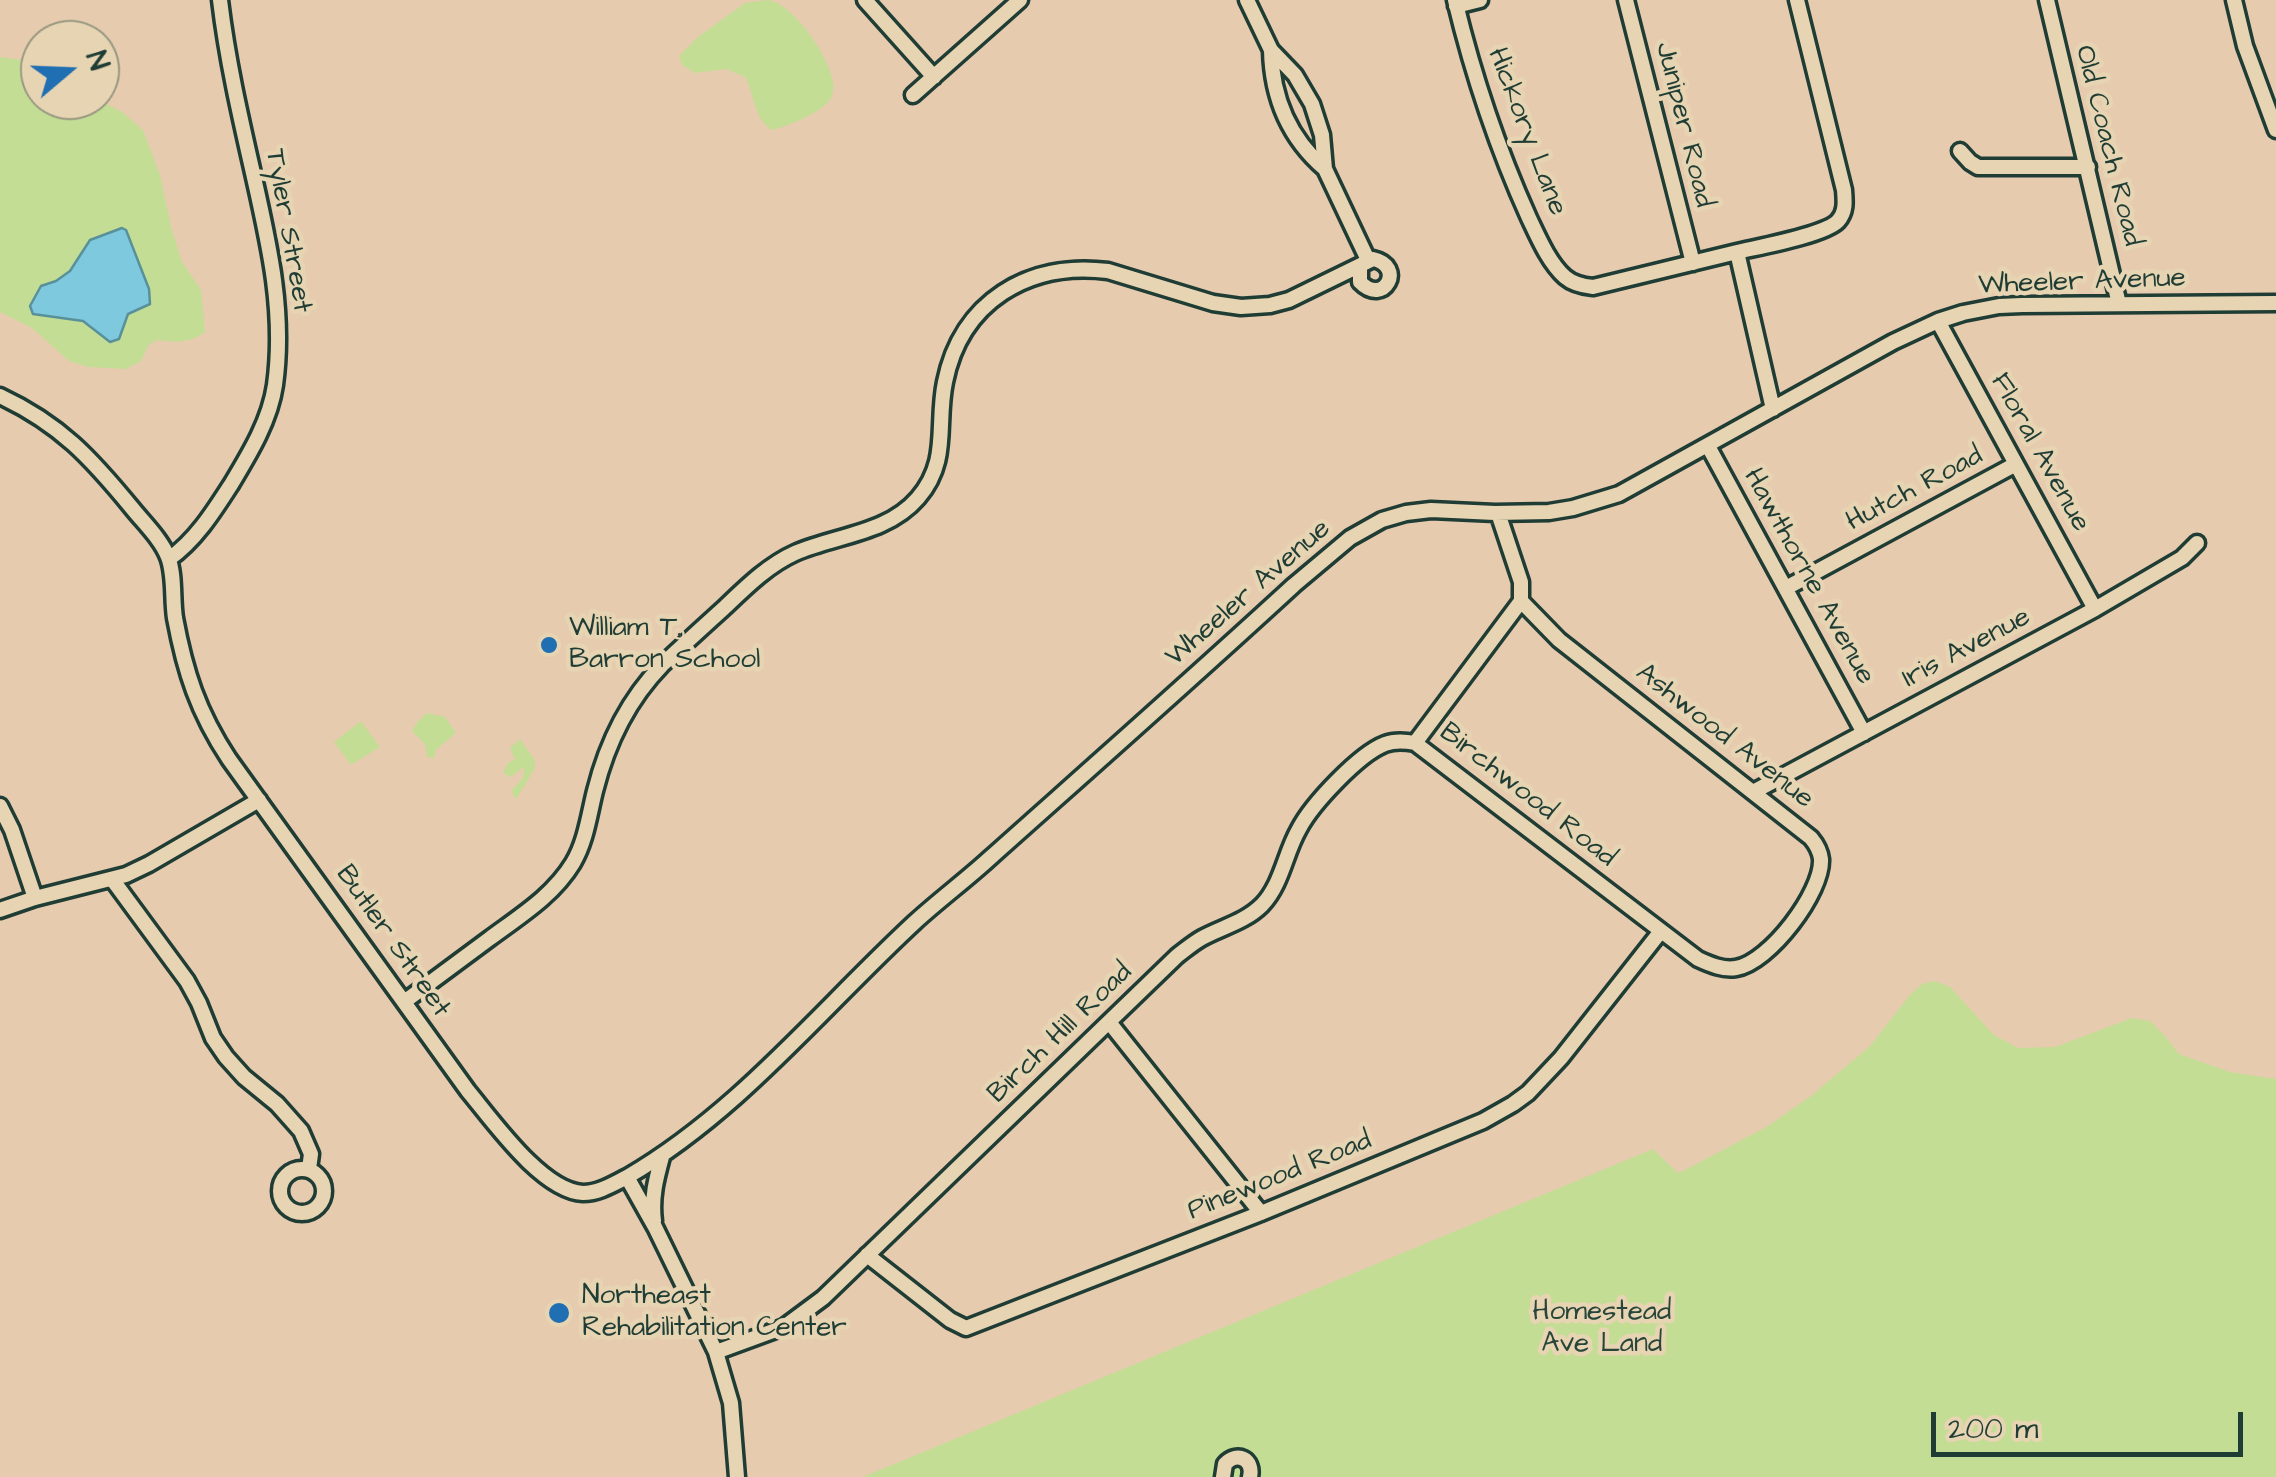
<!DOCTYPE html>
<style>
body{margin:0}
#map{position:relative;width:2276px;height:1477px;overflow:hidden;background:#e6cbaf;font-family:"Architects Daughter",sans-serif}
canvas{display:block}
.north{position:absolute;left:20px;top:20px;width:100px;height:100px;box-sizing:border-box;background:#e7d4b2;border:2px solid #979880;border-radius:50%;rotate:71deg;font-size:28px;font-weight:700;line-height:40px;text-align:center;color:#1f3d34}
.north::after{content:'';display:block;margin:auto;width:35px;height:45px;background:#1f6fb2;clip-path:polygon(50% 0,100% 100%,50% 72%,0 100%)}
.scale{position:absolute;left:1931px;top:1412px;width:312px;height:45px;box-sizing:border-box;border:5px solid #1f3d34;border-top:0;padding-left:12px;font-size:30px;line-height:35px;white-space:nowrap;color:#1f3d34;-webkit-text-stroke:8px #e7d4b2;paint-order:stroke}
</style>
<div id="map">
<canvas width="2276" height="1477"></canvas>
<div class="north">N</div>
<div class="scale">200 m</div>
</div>
<script>
const ctx = document.querySelector('canvas').getContext('2d');
ctx.lineJoin = 'round';
function fillPath(path, color) { ctx.fillStyle = color; ctx.fill(path, 'evenodd'); }
function trace(path, color, width, dash) { ctx.strokeStyle = color; ctx.lineWidth = width; ctx.lineCap = dash ? 'butt' : 'round'; ctx.setLineDash(dash || []); ctx.stroke(path); }
function drawText(font, color, halo, rows, align = 'center') {
  ctx.font = font + ' "Architects Daughter",sans-serif'; ctx.lineWidth = 9; ctx.setLineDash([]); ctx.textBaseline = 'middle'; ctx.strokeStyle = halo; ctx.fillStyle = color; for (const [text, x, y, turn = 0] of rows) {
    ctx.save(); ctx.translate(x, y); ctx.rotate((+turn || 0) * Math.PI / 180); ctx.textAlign = isNaN(turn) ? turn : align; if (halo) ctx.strokeText(text, 0, 0); ctx.fillText(text, 0, 0); ctx.restore();
  }
}
const green = new Path2D(`
 M 767,0 C 792,0 843,72 832,96 C 825,112 788,126 772,130 C 754,119 755,96 745,77 L 726,69 L 695,73 L 682,65 L 679,56 L 698,37 L 745,3 Z
 M 0,57 L 23,60 L 40,68 L 40,100 L 99,100 L 122,112 L 143,130 L 160,175 L 171,227 L 182,262 L 201,290 L 205,332 C 189,344 175,342 156,340 L 148,346 L 141,361 L 126,369 L 88,367 L 69,361 L 32,328 L 0,312 Z
 M 427,713 L 445,717 L 456,733 L 436,750 L 434,758 L 427,757 L 425,744 L 412,731 L 418,721 Z
 M 361,721 L 380,747 L 351,765 L 334,742 Z
 M 520,739 L 534,759 L 535,768 L 517,798 L 514,797 L 512,790 L 523,778 L 524,769 L 522,768 L 511,777 L 503,773 L 507,764 L 515,759 L 510,748 Z
 M 1935,981 L 1950,987 L 1994,1035 L 2018,1048 L 2055,1047 L 2132,1018 L 2150,1021 L 2165,1036 L 2179,1054 L 2230,1072 L 2276,1079 L 2276,1477 L 863,1477 L 1653,1149 L 1678,1173 L 1683,1171 L 1768,1126 L 1811,1096 L 1870,1046 L 1910,995 L 1922,984 Z`);
const water = new Path2D(`
 M 122,228 L 126,230 L 149,289 L 150,304 L 128,314 L 119,339 L 110,342 L 83,321 L 33,314 L 30,306 L 41,286 L 56,281 L 70,271 L 90,240 Z`);
const minor = new Path2D(`
 M 865,0 L 934,77
 M 1247,0 L 1271,50 L 1295,75 L 1312,104 L 1322,135 L 1325,169 L 1368,260
 M 1455,0 C 1473,75 1497,147 1529,218 C 1538,237 1549,263 1565,277 C 1573,284 1583,286 1593,287 L 1737,252
 M 1626,0 L 1693,263
 M 2047,0 L 2119,304
 M 2234,0 L 2245,46 L 2276,130
 M 1456,6 L 1480,0
 M 1271,50 C 1272,97 1289,138 1325,169
 M 913,95 L 1020,0
 M 1960,151 L 1970,162 L 1978,167 L 2088,167
 M 1938,321 L 2095,609
 M 0,396 C 60,424 91,458 132,508 C 144,523 161,539 168,557 C 175,575 172,598 175,618 C 185,672 198,712 229,759 L 468,1091 C 493,1121 542,1191 583,1193 C 599,1193 613,1184 627,1177 L 655,1227 L 716,1352 L 731,1403 L 737,1477
 M 1773,409 L 1737,252 C 1758,247 1825,235 1838,221 C 1846,212 1845,202 1844,190 L 1797,0
 M 1708,446 L 1864,733
 M 169,559 C 196,540 214,511 232,483 C 250,453 270,420 275,385 C 285,312 269,244 253,173 C 240,116 227,59 220,0
 M 1786,588 L 2016,464
 M 1415,743 L 1521,601 L 1521,582 L 1498,513
 M 1755,791 L 2095,609 L 2182,558 L 2197,543
 M 0,806 L 12,830 L 35,898
 M 112,879 L 187,981 L 199,1003 L 213,1038 L 226,1057 L 244,1077 L 277,1104 L 301,1131 L 311,1154 L 309,1169
 M 0,910 L 35,898 L 126,875 L 149,864 L 259,800
 M 404,1002 C 432,981 461,960 489,939 C 520,916 553,896 573,863 C 586,841 589,815 595,791 C 607,743 627,701 662,665 C 682,646 703,627 724,608 C 745,588 768,565 795,553 C 836,535 887,534 918,498 C 950,461 936,425 945,382 C 961,302 1028,261 1108,271 L 1213,303 L 1241,307 L 1270,305 L 1289,300 L 1373,259 C 1406,266 1384,307 1360,282 L 1360,267
 M 1109,1022 L 1261,1213
 M280 1191a22 22 0 1 1 44 0a22 22 0 1 1-44 0Z
 M 627,1177 C 739,1112 821,1009 915,922 C 939,900 966,880 990,858 C 1092,767 1194,677 1294,585 L 1350,538 L 1382,520 L 1406,513 L 1431,510 L 1495,513 L 1549,512 L 1573,508 L 1619,494 L 1893,342 L 1938,321 L 1963,313 L 1999,306 L 2022,305 L 2276,303
 M 654,1221 C 651,1198 656,1179 662,1157
 M 867,1255 L 950,1320 L 966,1328 L 1261,1213 L 1483,1121 L 1513,1104 L 1528,1093 L 1561,1058 L 1661,931
 M 716,1352 L 784,1327 L 823,1298 L 1177,956 C 1185,950 1193,943 1202,938 C 1222,927 1245,922 1262,905 C 1282,884 1285,853 1299,829 C 1312,804 1359,754 1385,744 C 1395,740 1405,741 1415,743 L 1698,959 C 1711,965 1723,970 1736,968 C 1769,963 1823,892 1821,859 C 1820,851 1816,844 1811,838 L 1559,640 L 1521,601
 M 1223,1477 L 1225,1464 C 1237,1451 1254,1459 1250,1477`);
const markers = [
 [549,645,10,"#1f6fb2"],
 [559,1313,12,"#1f6fb2"]
];
const streetNames = [
 ["Juniper Road",1683,125,76],
 ["Hickory Lane",1526,132,69],
 ["Old Coach Road",2107,146,76],
 ["Tyler Street",287,231,80],
 ["Wheeler Avenue",2082,283,-2],
 ["Floral Avenue",2039,453,61],
 ["Hutch Road",1915,490,-28],
 ["Hawthorne Avenue",1808,577,61],
 ["Wheeler Avenue",1249,594,-41],
 ["Iris Avenue",1967,649,-28],
 ["Ashwood Avenue",1724,737,38],
 ["Birchwood Road",1527,796,38],
 ["Butler Street",392,942,55],
 ["Birch Hill Road",1061,1034,-44],
 ["Pinewood Road",1280,1177,-22]
];
const poiNames = [
 ["William T.",569,629],
 ["Barron School",569,661],
 ["Northeast",582,1297],
 ["Rehabilitation Center",582,1329]
];
const parkNames = [
 ["Homestead",1602,1313],
 ["Ave Land",1602,1345]
];
fillPath(green, '#c4dd94');
fillPath(water, '#7fc9df');
trace(water, '#59919b', 2.5);
trace(minor, '#1f3d34', 21);
trace(minor, '#e7d4b2', 14);
for (const [x, y, r, color] of markers) { const dot = new Path2D(); dot.arc(x, y, r, 0, 2 * Math.PI); ctx.fillStyle = color; ctx.fill(dot); trace(dot, '#e7d4b2', 4); }
drawText('28px', '#1f3d34', '#e7d4b2', streetNames);
drawText('28px', '#1f3d34', '#e7d4b2', poiNames, 'left');
drawText('28px', '#274539', '#e7d4b2', parkNames);
</script>
